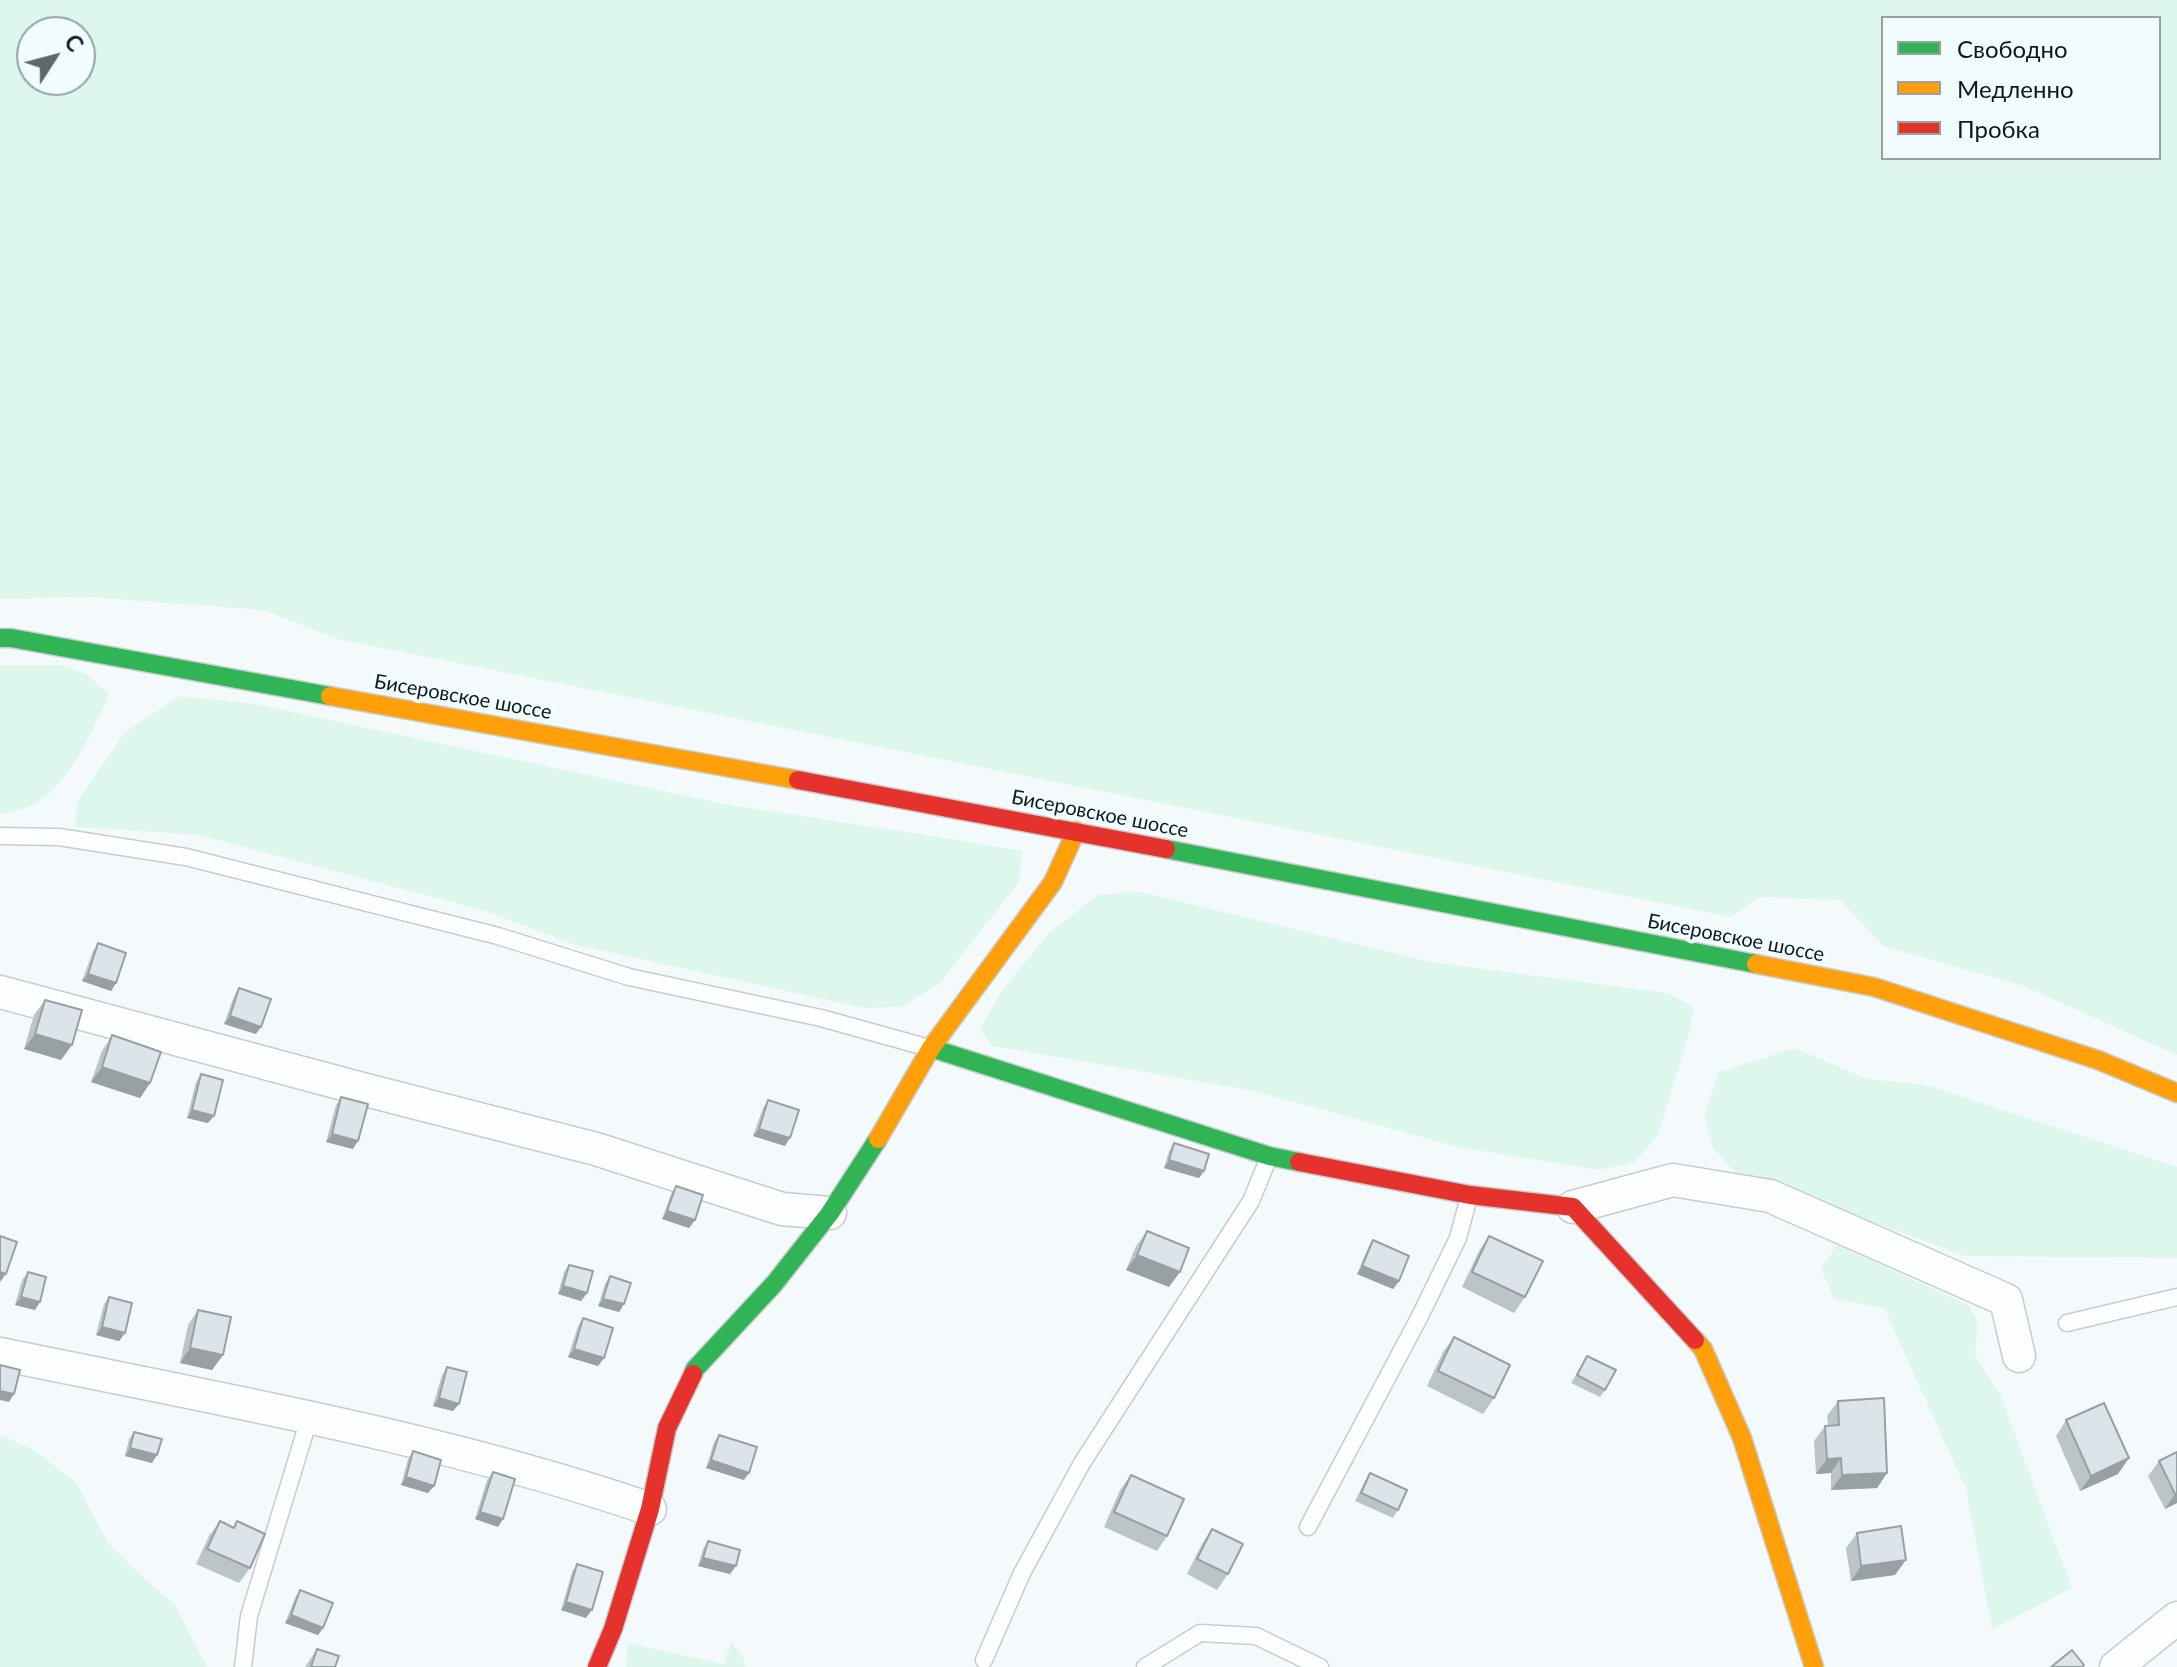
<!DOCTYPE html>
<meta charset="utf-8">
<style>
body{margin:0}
#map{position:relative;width:2177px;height:1667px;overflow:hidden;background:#f4fafb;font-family:Lato,sans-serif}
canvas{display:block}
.legend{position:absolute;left:1881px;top:16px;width:280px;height:144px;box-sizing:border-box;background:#f1fcfe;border:2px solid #97a1a3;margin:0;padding:10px 14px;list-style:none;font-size:24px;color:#0f181a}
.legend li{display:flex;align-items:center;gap:16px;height:40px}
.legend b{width:40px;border:2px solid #97a1a3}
.north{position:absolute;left:16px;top:16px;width:80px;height:80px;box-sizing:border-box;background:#f1fcfe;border:2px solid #97a1a3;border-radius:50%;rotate:54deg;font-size:22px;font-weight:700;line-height:32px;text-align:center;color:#0f181a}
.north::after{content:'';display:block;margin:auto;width:28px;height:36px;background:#5f6769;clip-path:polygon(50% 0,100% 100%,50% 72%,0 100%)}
</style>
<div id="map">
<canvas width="2177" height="1667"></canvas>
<ul class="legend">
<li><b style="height:10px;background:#30b455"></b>Свободно</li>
<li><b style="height:10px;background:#ff9f0a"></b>Медленно</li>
<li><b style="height:10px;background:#e5322d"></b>Пробка</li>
</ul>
<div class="north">С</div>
</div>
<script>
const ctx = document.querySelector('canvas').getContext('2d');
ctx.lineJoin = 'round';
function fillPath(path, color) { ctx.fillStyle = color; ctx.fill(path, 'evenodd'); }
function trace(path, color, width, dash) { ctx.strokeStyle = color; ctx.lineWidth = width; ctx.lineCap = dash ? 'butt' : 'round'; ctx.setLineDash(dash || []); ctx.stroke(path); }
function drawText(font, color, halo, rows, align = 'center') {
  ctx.font = font + ' Lato,sans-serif'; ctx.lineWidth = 8; ctx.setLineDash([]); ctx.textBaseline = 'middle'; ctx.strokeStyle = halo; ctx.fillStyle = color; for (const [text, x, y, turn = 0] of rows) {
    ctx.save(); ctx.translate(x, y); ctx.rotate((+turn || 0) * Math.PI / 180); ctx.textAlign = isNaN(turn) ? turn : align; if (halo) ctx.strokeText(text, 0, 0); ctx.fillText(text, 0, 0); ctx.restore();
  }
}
const green = new Path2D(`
 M 0,0 L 2177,0 L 2177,1055 L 2024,986 L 1883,946 L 1840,900 L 1759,897 L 1731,917 L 338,639 L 263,610 L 87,597 L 0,599 ZM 1883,18 L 2159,18 L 2159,158 L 1883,158 ZM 32,32 L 80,32 L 80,80 L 32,80 Z
 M 0,665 L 62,665 L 86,674 L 109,694 C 93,731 68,788 30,806 C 21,810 10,812 0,815 Z
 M 180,696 L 255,704 L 724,804 L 958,840 L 1022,851 L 1019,882 L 939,984 L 901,1007 L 864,1008 L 576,945 L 485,911 L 199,835 L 75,827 L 77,802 L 125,732 Z
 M 1140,892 L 1431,962 L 1667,993 L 1694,1007 L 1688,1037 L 1658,1135 L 1634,1163 L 1598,1170 L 1458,1147 L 1250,1090 L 992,1046 L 980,1029 L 1001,992 L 1049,933 L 1098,895 Z
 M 1795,1048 L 1867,1079 L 1926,1085 L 2177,1167 L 2177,1258 L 1965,1256 L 1734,1171 L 1713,1148 L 1704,1116 L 1719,1072 Z
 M 1837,1245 L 1968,1305 L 1978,1323 L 1975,1355 L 2000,1394 L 2072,1588 L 1992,1629 L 1966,1489 L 1884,1308 L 1834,1299 L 1821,1268 Z
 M 0,1435 L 32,1449 L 76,1482 L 108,1543 L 143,1577 L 175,1605 L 207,1667 L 0,1667 Z
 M 731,1642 L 743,1657 L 745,1667 L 626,1667 L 628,1643 L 724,1664 Z`);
const lane = new Path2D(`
 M 0,836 L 59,837 L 186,857 L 498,936 L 629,977 L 821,1018 L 929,1048
 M 2067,1323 L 2177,1297
 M 1308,1527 L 1420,1316 L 1458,1238 L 1469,1197
 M 984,1660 L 1022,1573 L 1082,1463 L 1251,1201 L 1269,1157
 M 243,1667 L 249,1616 L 309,1419
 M 1145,1667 L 1200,1633 L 1256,1636 L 1320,1667`);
const street = new Path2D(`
 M 0,992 L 362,1089 L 596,1149 L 782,1209 L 830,1213
 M 1573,1207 L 1673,1180 L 1770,1196 L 2006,1300 L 2019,1356
 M 0,1354 C 218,1399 439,1437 650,1509
 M 2116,1667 L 2177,1618`);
const fast = new Path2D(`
 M 0,638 L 11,638 L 330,696
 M 1166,849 L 1756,964
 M 931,1048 L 1269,1156 L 1299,1162
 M 693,1374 L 695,1369 L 774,1284 L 830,1213 L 878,1139`);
const slow = new Path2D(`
 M 330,696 L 798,780
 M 1756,964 L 1874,987 L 2098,1060 L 2177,1093
 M 878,1139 L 931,1048 L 1053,882 L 1076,831
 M 1695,1340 L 1703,1349 L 1742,1438 L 1814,1667`);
const jam = new Path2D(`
 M 798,780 L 1166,849
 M 1299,1162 L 1470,1195 L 1573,1207 L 1695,1340
 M 597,1667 L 613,1629 L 650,1509 L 667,1428 L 693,1374`);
const wall = new Path2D(`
 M 98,943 L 116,983 L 111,991 L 82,981 L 93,951 Z
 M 239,988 L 256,1034 L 224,1024 L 234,996 Z
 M 45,1000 L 61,1060 L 24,1049 L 34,1015 Z
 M 112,1035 L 150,1083 L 140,1098 L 91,1082 L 102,1051 Z
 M 201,1074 L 208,1123 L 187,1118 L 196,1082 Z
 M 341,1097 L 353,1149 L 326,1142 L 336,1105 Z
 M 768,1100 L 785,1146 L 753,1136 L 763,1108 Z
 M 1174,1143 L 1204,1171 L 1199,1178 L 1164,1168 L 1169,1151 Z
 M 676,1186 L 695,1220 L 689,1228 L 662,1219 L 671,1194 Z
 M 1147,1231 L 1169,1287 L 1126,1270 L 1136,1246 Z
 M 1489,1236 L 1525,1297 L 1514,1313 L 1462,1287 L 1479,1251 Z
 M 1373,1240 L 1399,1281 L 1393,1289 L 1357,1274 L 1368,1248 Z
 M 569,1265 L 587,1293 L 581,1301 L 558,1294 L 564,1272 Z
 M 28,1272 L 35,1310 L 15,1305 L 22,1280 Z
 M 610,1276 L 624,1304 L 619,1312 L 598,1306 L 605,1284 Z
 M 109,1297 L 125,1333 L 119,1341 L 96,1335 L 104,1304 Z
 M 198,1310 L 223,1355 L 212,1370 L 180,1363 L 188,1325 Z
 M 583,1318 L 604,1358 L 598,1366 L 568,1357 L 578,1326 Z
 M 1454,1337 L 1494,1398 L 1483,1414 L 1427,1386 L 1443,1352 Z
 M 1587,1356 L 1605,1390 L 1600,1397 L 1571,1383 Z
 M 447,1367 L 459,1404 L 453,1411 L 433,1406 L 442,1375 Z
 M 1838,1401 L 1887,1473 L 1877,1488 L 1831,1490 L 1831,1473 L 1816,1474 L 1814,1441 L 1825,1426 L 1828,1425 L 1827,1416 Z
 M 2066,1420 L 2118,1474 L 2080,1491 L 2056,1436 Z
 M 134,1432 L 152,1463 L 125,1456 L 129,1439 Z
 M 719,1435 L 744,1480 L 706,1468 L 714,1442 Z
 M 413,1451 L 434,1486 L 428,1493 L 401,1485 L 408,1459 Z
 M 2177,1452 L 2177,1503 L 2165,1509 L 2148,1476 L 2159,1461 Z
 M 493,1472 L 498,1527 L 475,1519 L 487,1480 Z
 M 1370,1473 L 1398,1510 L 1393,1518 L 1355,1501 L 1365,1481 Z
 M 1131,1475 L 1167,1536 L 1157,1551 L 1104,1527 L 1120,1490 Z
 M 220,1521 L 233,1527 L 237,1521 L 250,1568 L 239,1583 L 196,1564 L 209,1536 Z
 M 1212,1529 L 1228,1574 L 1217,1590 L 1187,1574 L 1202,1544 Z
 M 1857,1533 L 1895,1575 L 1851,1581 L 1846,1548 Z
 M 708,1541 L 730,1574 L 698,1566 L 703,1549 Z
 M 577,1564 L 586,1618 L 561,1610 L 572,1572 Z
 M 300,1590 L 323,1628 L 318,1635 L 285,1623 L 295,1598 Z
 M 317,1649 L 335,1667 L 305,1667 Z`);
const shadedWall = new Path2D(`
 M 88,974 L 116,983 L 111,991 L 82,981 Z
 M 230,1016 L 261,1027 L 256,1034 L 224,1024 Z
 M 35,1034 L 72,1045 L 61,1060 L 24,1049 Z
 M 102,1067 L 150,1083 L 140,1098 L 91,1082 Z
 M 192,1110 L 214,1116 L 208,1123 L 187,1118 Z
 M 759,1129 L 790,1138 L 785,1146 L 753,1136 Z
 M 332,1134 L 358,1141 L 353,1149 L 326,1142 Z
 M 1169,1160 L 1204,1171 L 1199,1178 L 1164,1168 Z
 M 667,1211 L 695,1220 L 689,1228 L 662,1219 Z
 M 1137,1255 L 1180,1272 L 1169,1287 L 1126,1270 Z
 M 1362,1266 L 1399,1281 L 1393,1289 L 1357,1274 Z
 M 0,1272 L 6,1274 L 0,1282 Z
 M 563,1286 L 587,1293 L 581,1301 L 558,1294 Z
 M 21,1297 L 40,1302 L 35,1310 L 15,1305 Z
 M 603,1299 L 624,1304 L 619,1312 L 598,1306 Z
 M 102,1327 L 125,1333 L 119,1341 L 96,1335 Z
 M 190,1348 L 223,1355 L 212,1370 L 180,1363 Z
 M 574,1349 L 604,1358 L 598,1366 L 568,1357 Z
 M 0,1391 L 14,1394 L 9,1402 L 0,1400 Z
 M 439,1398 L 459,1404 L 453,1411 L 433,1406 Z
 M 130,1448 L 157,1455 L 152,1463 L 125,1456 Z
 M 1841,1458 L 1831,1473 L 1816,1474 L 1827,1459 Z
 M 2129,1458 L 2118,1474 L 2080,1491 L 2091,1476 Z
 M 711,1460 L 749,1473 L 744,1480 L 706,1468 Z
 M 1887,1473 L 1877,1488 L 1831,1490 L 1842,1475 Z
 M 406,1477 L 434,1486 L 428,1493 L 401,1485 Z
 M 2177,1493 L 2177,1503 L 2165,1509 L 2175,1494 Z
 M 480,1512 L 503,1519 L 498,1527 L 475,1519 Z
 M 703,1558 L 736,1566 L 730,1574 L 698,1566 Z
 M 1906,1560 L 1895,1575 L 1851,1581 L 1861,1566 Z
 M 566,1602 L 592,1610 L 586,1618 L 561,1610 Z
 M 291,1615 L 323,1628 L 318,1635 L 285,1623 Z`);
const building = new Path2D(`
 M 98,943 L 126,953 L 116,983 L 88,974 Z
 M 239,988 L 271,999 L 261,1027 L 230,1016 Z
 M 45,1000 L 82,1010 L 72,1045 L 35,1034 Z
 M 112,1035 L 161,1052 L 150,1083 L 102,1067 Z
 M 201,1074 L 223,1080 L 214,1116 L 192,1110 Z
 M 341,1097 L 368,1104 L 358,1141 L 332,1134 Z
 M 768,1100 L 799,1110 L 790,1138 L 759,1129 Z
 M 1174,1143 L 1209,1154 L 1204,1171 L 1169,1160 Z
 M 676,1186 L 703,1195 L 695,1220 L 667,1211 Z
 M 1147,1231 L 1189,1248 L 1180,1272 L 1137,1255 Z
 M 0,1236 L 17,1242 L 6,1274 L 0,1272 Z
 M 1489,1236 L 1543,1261 L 1525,1297 L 1472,1272 Z
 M 1373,1240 L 1409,1256 L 1399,1281 L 1362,1266 Z
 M 569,1265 L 593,1271 L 587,1293 L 563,1286 Z
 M 28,1272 L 46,1277 L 40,1302 L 21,1297 Z
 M 610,1276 L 631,1283 L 624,1304 L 603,1299 Z
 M 109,1297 L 132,1303 L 125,1333 L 102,1327 Z
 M 198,1310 L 231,1317 L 223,1355 L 190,1348 Z
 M 583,1318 L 613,1328 L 604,1358 L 574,1349 Z
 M 1454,1337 L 1510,1365 L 1494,1398 L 1438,1371 Z
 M 1587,1356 L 1616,1370 L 1605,1390 L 1577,1375 Z
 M 0,1365 L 20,1370 L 14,1394 L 0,1391 Z
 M 447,1367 L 467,1372 L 459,1404 L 439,1398 Z
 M 1884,1398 L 1887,1473 L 1842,1475 L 1841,1458 L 1827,1459 L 1825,1426 L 1839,1425 L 1838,1401 Z
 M 2104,1403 L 2129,1458 L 2091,1476 L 2066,1420 Z
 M 134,1432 L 162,1439 L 157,1455 L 130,1448 Z
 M 719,1435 L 757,1447 L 749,1473 L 711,1460 Z
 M 413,1451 L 441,1460 L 434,1486 L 406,1477 Z
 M 2177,1452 L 2177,1493 L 2175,1494 L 2159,1461 Z
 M 493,1472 L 515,1479 L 503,1519 L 480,1512 Z
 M 1370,1473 L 1407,1490 L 1398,1510 L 1361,1493 Z
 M 1131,1475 L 1184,1499 L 1167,1536 L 1114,1512 Z
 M 220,1521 L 234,1528 L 237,1521 L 265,1534 L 250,1568 L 207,1549 Z
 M 1901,1526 L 1906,1560 L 1861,1566 L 1857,1533 Z
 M 1212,1529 L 1243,1544 L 1228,1574 L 1197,1559 Z
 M 708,1541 L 740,1550 L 736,1566 L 703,1558 Z
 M 577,1564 L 603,1572 L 592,1610 L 566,1602 Z
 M 300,1590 L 333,1603 L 323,1628 L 291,1615 Z
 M 317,1649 L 339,1656 L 335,1667 L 311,1667 Z
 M 2072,1650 L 2084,1665 L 2082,1667 L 2051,1667 Z`);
const streetNames = [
 ["Бисеровское шоссе",463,697,10],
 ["Бисеровское шоссе",1100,814,11],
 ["Бисеровское шоссе",1736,938,11]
];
fillPath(green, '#def7ec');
trace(lane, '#c6cdce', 19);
trace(street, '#c6cdce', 35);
trace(fast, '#c6cdce', 21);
trace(slow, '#c6cdce', 21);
trace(jam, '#c6cdce', 21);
trace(lane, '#fdfefe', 16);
trace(street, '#fdfefe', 32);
trace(fast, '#30b455', 18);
trace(slow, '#ff9f0a', 18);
trace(jam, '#e5322d', 18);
fillPath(wall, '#bcc4c8');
fillPath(shadedWall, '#99a0a3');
fillPath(building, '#dbe4e9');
trace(building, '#99a0a3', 2);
drawText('20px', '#0f181a', '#f1fcfe', streetNames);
</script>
